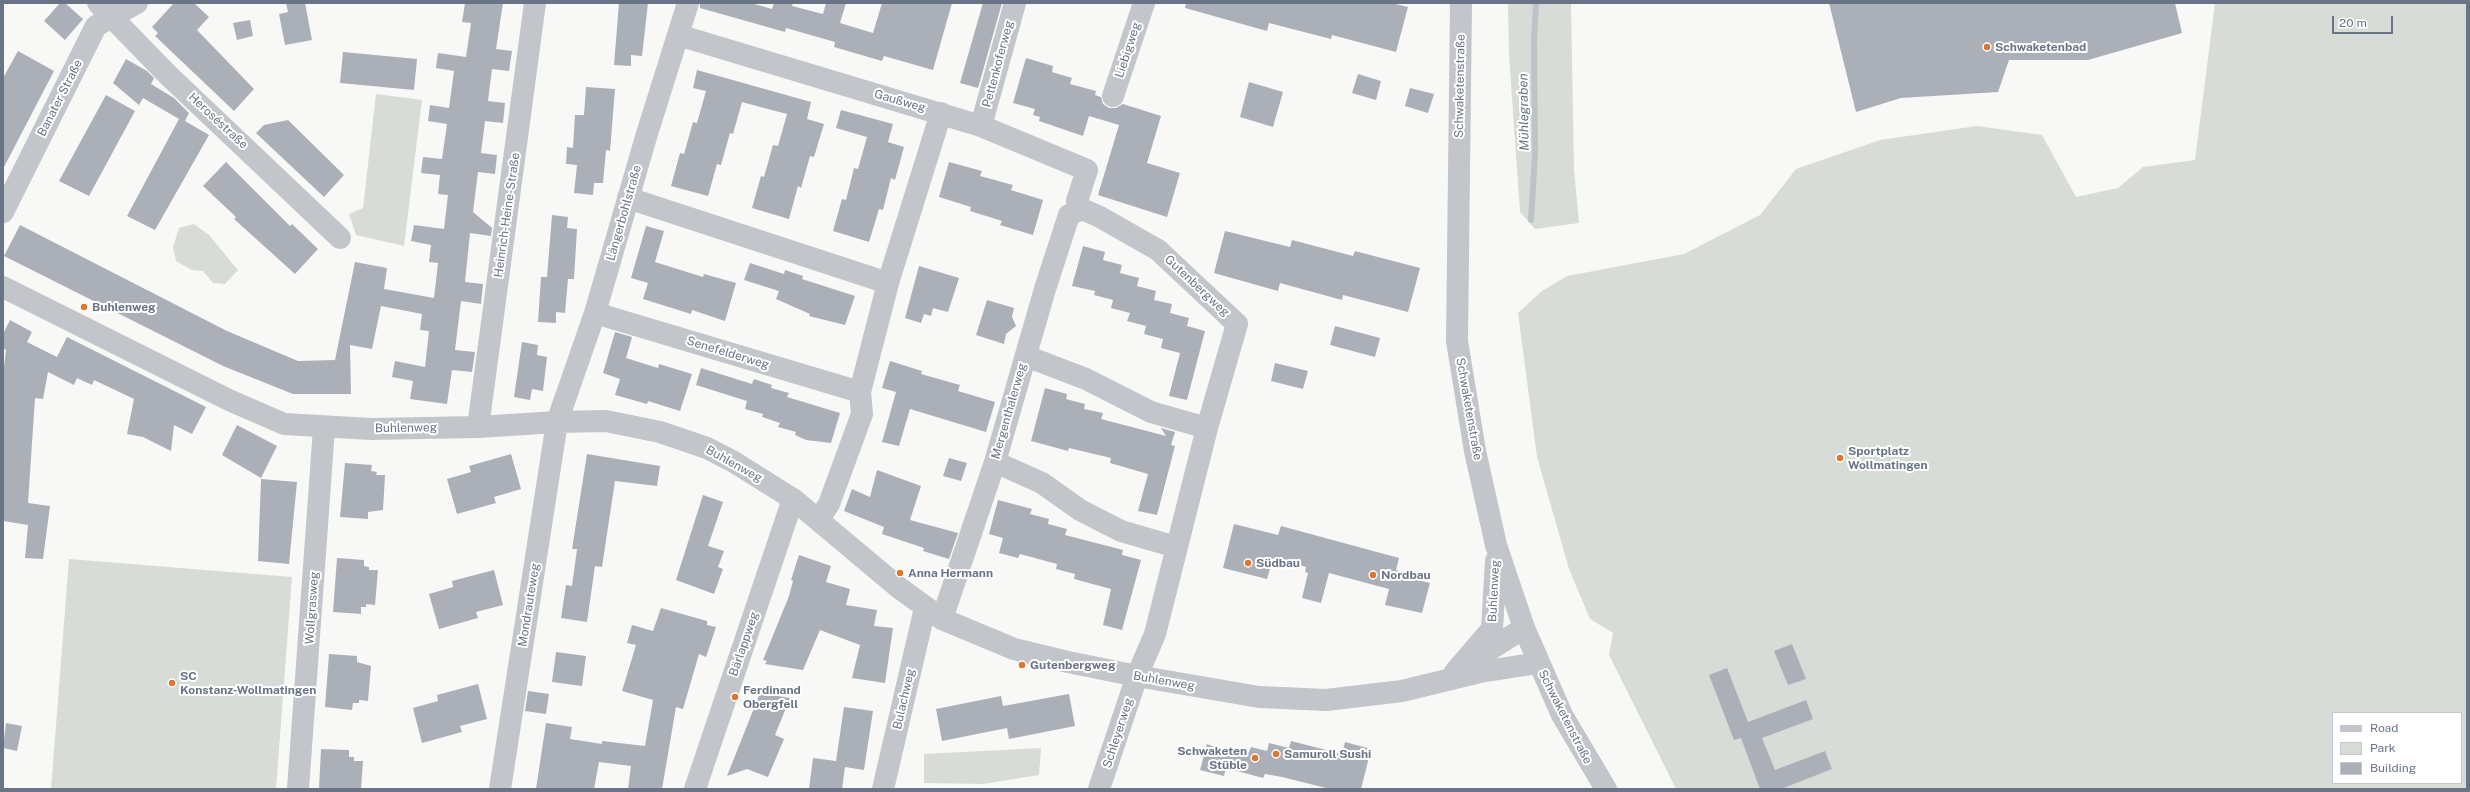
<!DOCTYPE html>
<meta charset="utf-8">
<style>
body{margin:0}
#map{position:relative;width:2470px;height:792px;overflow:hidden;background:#f8f9f6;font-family:"Public Sans",sans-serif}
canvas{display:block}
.frame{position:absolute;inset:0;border:4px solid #697486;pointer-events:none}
.legend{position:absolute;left:2332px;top:712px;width:130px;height:72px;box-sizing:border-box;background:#fff;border:1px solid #c3c7cf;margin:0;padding:5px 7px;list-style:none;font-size:12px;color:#697486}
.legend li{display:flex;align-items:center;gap:8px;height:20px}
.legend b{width:20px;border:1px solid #c3c7cf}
.scale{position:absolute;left:2332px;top:16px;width:61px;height:18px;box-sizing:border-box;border:2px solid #697486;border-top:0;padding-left:5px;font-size:12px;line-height:14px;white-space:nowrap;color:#697486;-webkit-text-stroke:3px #fff;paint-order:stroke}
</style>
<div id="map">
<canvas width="2470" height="792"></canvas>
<div class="frame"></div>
<ul class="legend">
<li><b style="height:5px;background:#c2c5c9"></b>Road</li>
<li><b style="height:11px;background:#d7ddd6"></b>Park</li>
<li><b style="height:11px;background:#abb0b8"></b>Building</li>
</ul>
<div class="scale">20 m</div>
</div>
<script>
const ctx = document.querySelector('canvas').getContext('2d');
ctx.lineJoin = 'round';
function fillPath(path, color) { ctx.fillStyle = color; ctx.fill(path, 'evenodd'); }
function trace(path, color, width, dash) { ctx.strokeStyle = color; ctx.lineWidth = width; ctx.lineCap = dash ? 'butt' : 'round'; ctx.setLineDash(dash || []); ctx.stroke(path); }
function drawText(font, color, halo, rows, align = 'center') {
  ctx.font = font + ' "Public Sans",sans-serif'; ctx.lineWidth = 4; ctx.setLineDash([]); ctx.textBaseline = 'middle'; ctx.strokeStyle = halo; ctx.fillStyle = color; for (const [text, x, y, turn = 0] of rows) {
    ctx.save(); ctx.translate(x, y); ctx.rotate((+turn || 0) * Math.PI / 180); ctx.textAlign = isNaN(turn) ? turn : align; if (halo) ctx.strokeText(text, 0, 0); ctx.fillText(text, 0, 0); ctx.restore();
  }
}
const green = new Path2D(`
 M 1508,3 L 1571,3 L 1574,169 L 1579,223 L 1535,229 L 1520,212 L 1509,55 Z
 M 2215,3 L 2467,3 L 2467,789 L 1676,789 L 1609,655 L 1613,633 L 1590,619 L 1569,569 L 1537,457 L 1518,313 L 1542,291 L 1567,276 L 1684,254 L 1760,215 L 1796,169 L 1880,140 L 1977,126 L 2042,135 L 2076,197 L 2118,188 L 2143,167 L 2195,160 ZM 2333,713 L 2461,713 L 2461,783 L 2333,783 Z
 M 376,94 L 422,100 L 404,246 L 356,235 L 349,214 L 363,208 Z
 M 194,224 L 209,235 L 238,270 L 225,284 L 213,283 L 203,271 L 192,270 L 176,261 L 173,247 L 179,228 Z
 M 69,559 L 292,577 L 276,789 L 51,789 Z
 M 1041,748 L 1039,775 L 983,784 L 924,783 L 924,754 Z`);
const stream = new Path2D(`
 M 1531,220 L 1535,154 L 1534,39 L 1536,3`);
const building = new Path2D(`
 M 60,3 L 65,3 L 83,19 L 65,40 L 44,21 Z
 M 174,3 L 194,3 L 209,17 L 197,30 L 254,89 L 234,111 L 155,36 L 158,33 L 152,27 Z
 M 286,3 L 305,3 L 312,40 L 285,45 L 279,14 L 288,12 Z
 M 465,3 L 503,3 L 496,49 L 512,51 L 509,71 L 492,69 L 488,101 L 505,103 L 503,123 L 485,121 L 481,153 L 497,155 L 495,174 L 478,172 L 473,212 L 492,228 L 491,236 L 470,233 L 465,282 L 483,284 L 481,304 L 461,301 L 455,350 L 475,352 L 472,372 L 452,370 L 447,404 L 410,399 L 413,381 L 392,377 L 395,361 L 425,367 L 429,331 L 420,330 L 422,314 L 381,306 L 372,349 L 350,345 L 351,394 L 293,394 L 223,366 L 4,256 L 20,225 L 227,331 L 298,361 L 335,360 L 355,262 L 387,268 L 384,289 L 434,298 L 438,263 L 429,262 L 431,245 L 411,241 L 414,225 L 444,229 L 448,195 L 438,194 L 440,175 L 421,173 L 423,157 L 442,159 L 447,124 L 428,121 L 430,105 L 449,108 L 454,71 L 436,68 L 437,60 L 438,53 L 466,57 L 471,23 L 462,22 Z
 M 619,3 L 648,3 L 642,56 L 631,55 L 631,66 L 614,65 Z
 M 700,3 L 751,3 L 772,9 L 774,3 L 793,3 L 792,6 L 823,14 L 826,3 L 846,3 L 840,23 L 873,33 L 882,3 L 952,3 L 933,70 L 884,56 L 882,61 L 834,47 L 835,42 L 786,28 L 785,32 L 700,8 Z
 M 983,3 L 1002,3 L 978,88 L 960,83 Z
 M 1186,3 L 1391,3 L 1408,7 L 1396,52 L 1332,35 L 1331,39 L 1269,23 L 1267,31 L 1185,8 Z
 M 1829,3 L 2175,3 L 2182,33 L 2088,60 L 2009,60 L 1998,92 L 1901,98 L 1856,112 Z
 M 250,20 L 253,36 L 237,40 L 233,23 Z
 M 18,51 L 54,71 L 3,169 L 3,78 Z
 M 343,52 L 417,59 L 414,90 L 340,83 Z
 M 1026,58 L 1053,66 L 1052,72 L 1072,78 L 1070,84 L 1096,91 L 1095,95 L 1101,97 L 1103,104 L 1109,108 L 1116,108 L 1123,104 L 1161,116 L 1147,163 L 1180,173 L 1167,217 L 1098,195 L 1119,125 L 1089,116 L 1083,136 L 1039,121 L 1040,117 L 1033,115 L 1035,109 L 1013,103 Z
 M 126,59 L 147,71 L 154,78 L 151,84 L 174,98 L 189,113 L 185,121 L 209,135 L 155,230 L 127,216 L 179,119 L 143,98 L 139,105 L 113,83 Z
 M 697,70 L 811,102 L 807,119 L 824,124 L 814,157 L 810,156 L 801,188 L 798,186 L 789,219 L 752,208 L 761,176 L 764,177 L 773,145 L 778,146 L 787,114 L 764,108 L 742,102 L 733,134 L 730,133 L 721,165 L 717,164 L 708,196 L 671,186 L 680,153 L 684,154 L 693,122 L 697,123 L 706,91 L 693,88 Z
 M 1358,74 L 1381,81 L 1376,100 L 1352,93 Z
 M 1249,82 L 1283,92 L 1273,127 L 1240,117 Z
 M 586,87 L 615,89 L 610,151 L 606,150 L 603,183 L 594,183 L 593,195 L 574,193 L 577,165 L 566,164 L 567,147 L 573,148 L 575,115 L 584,115 Z
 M 1410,88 L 1434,94 L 1428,113 L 1405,106 Z
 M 106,95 L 135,111 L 89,196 L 59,181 Z
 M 841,110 L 893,124 L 888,142 L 904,147 L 895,180 L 891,178 L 883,210 L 879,209 L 869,242 L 833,231 L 842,199 L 846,200 L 854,168 L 858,169 L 867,137 L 836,128 Z
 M 288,120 L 344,175 L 324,197 L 256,133 L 264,125 Z
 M 226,162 L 290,226 L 292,224 L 318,249 L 295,274 L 234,219 L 236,217 L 203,186 Z
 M 949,162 L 982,171 L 980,176 L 1013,185 L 1011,190 L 1043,200 L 1033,235 L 1000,225 L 1002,221 L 970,211 L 971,207 L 939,197 Z
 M 552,215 L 568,217 L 567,228 L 577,229 L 574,279 L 568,279 L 565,313 L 556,312 L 556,323 L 538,322 L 541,277 L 547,277 Z
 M 646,226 L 664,231 L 655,262 L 703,277 L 704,274 L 736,283 L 725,321 L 692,310 L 691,314 L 643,299 L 648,283 L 631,278 Z
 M 1225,231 L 1290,247 L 1292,240 L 1353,256 L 1355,251 L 1420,268 L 1408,312 L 1343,295 L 1342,300 L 1280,283 L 1278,291 L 1214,273 Z
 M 1083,246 L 1105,252 L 1103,260 L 1122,265 L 1120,273 L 1139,278 L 1137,286 L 1156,291 L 1154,300 L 1172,304 L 1170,313 L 1189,318 L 1187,326 L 1205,331 L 1187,400 L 1169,396 L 1180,353 L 1161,348 L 1163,339 L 1144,334 L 1146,326 L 1127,321 L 1130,313 L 1111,308 L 1113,300 L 1094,295 L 1095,291 L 1072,286 Z
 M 750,263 L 784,274 L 785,270 L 803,276 L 802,279 L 855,296 L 845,325 L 809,316 L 810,314 L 776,299 L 779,291 L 744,280 Z
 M 919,266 L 959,278 L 948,312 L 933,308 L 931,316 L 924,314 L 921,323 L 905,318 Z
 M 987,300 L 1014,308 L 1012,317 L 1016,326 L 1006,334 L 1004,344 L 976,335 Z
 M 10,320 L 32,332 L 27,342 L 57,357 L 67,337 L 206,407 L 192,434 L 174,425 L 171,451 L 143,437 L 127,434 L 134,399 L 94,380 L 92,385 L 77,378 L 74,385 L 48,372 L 43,399 L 35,398 L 28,503 L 50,506 L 43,559 L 25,558 L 28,525 L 3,521 L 3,375 L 6,350 L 3,348 L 3,334 Z
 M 1335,326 L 1380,338 L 1375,357 L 1330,345 Z
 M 615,332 L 632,337 L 626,358 L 658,368 L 659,364 L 692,374 L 680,411 L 648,401 L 647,404 L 615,395 L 620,379 L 603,373 Z
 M 522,342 L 538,345 L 537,355 L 547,357 L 543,391 L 532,389 L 530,400 L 514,397 Z
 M 890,361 L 922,371 L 921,374 L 960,385 L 958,391 L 995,402 L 986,432 L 910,409 L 899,446 L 882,442 L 896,392 L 882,388 Z
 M 1275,363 L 1308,371 L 1303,389 L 1271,381 Z
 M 701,368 L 752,384 L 754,379 L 772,385 L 771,388 L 789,393 L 787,397 L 840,413 L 831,443 L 806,440 L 795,435 L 796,432 L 778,427 L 780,423 L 762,417 L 763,414 L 745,409 L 747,401 L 696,385 Z
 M 1045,388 L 1067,394 L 1066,399 L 1085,404 L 1084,409 L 1103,413 L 1101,419 L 1166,436 L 1161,428 L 1175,432 L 1171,445 L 1175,446 L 1157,515 L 1138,511 L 1148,474 L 1110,463 L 1111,458 L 1069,448 L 1068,451 L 1031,441 Z
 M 237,425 L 277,446 L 261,478 L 222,455 Z
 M 511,454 L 521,489 L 494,497 L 496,503 L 457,514 L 447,479 L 471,472 L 469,466 Z
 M 587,454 L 660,466 L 657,486 L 615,481 L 602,567 L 595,566 L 587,622 L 561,618 L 566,585 L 572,586 L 577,549 L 572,549 Z
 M 949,458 L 967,463 L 961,481 L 943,476 Z
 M 345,463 L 372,465 L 371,471 L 377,472 L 376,475 L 385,475 L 383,510 L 368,512 L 368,519 L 340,517 Z
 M 877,470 L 921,486 L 910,520 L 958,533 L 949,559 L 923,551 L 924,548 L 882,534 L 884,527 L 844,511 L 852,489 L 870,497 Z
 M 261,479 L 297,482 L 289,564 L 258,561 Z
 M 703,495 L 723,502 L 708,546 L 724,551 L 718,567 L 723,569 L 714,594 L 676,580 Z
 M 998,500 L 1032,509 L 1030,514 L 1049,519 L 1048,524 L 1067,529 L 1065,535 L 1123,550 L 1122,555 L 1141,560 L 1122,630 L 1103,625 L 1111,589 L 1074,579 L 1075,574 L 1056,569 L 1057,564 L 1020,554 L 1018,558 L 999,553 L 1003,538 L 989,534 Z
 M 1234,524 L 1278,535 L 1281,526 L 1399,558 L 1396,570 L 1420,577 L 1418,580 L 1430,583 L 1422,613 L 1385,605 L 1389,589 L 1329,573 L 1321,603 L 1302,598 L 1308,573 L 1305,572 L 1306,567 L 1273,558 L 1267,579 L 1223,568 Z
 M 799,555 L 831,566 L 826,582 L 850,589 L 846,605 L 877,610 L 874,626 L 893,628 L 885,683 L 852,678 L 860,645 L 820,630 L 803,670 L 765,664 L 767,661 L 763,660 L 789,596 L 793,581 L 791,580 Z
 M 337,558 L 364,560 L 364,566 L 369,567 L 369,570 L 378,570 L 375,605 L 366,604 L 366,607 L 361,607 L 361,614 L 333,612 Z
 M 494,570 L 503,605 L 476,612 L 478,618 L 439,629 L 429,594 L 453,587 L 452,581 Z
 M 661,608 L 707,621 L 707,625 L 716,627 L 706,657 L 699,654 L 683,709 L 676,707 L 662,789 L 628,789 L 631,766 L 599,762 L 594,789 L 536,789 L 546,723 L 572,727 L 570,739 L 602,744 L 602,741 L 645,746 L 653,700 L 622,691 L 636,645 L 627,643 L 632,625 L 653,631 Z
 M 1792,644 L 1806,679 L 1788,685 L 1774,651 Z
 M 556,652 L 586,656 L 582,686 L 552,682 Z
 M 329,654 L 357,656 L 357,662 L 371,666 L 368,701 L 359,700 L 359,703 L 353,703 L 352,710 L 325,707 Z
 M 1727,668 L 1748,722 L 1806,700 L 1813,719 L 1762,738 L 1775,770 L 1825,751 L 1832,769 L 1781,789 L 1760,789 L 1741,738 L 1734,740 L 1709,675 Z
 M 478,684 L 487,719 L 460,726 L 462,732 L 422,743 L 413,708 L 438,701 L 437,695 Z
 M 528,691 L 549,694 L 546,714 L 525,711 Z
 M 760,693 L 790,698 L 775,735 L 784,739 L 768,777 L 747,769 L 727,776 Z
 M 1069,694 L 1075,726 L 1009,739 L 1007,728 L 942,741 L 936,709 L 1001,696 L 1003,706 Z
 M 844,707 L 873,711 L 864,770 L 845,767 L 842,789 L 809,789 L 813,758 L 836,761 Z
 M 6,723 L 22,726 L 17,751 L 3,748 Z
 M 1291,741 L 1342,754 L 1345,742 L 1371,749 L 1361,789 L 1330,789 L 1282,777 L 1265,774 L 1263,778 L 1226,768 L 1224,776 L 1200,770 L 1207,744 L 1230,753 L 1231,747 L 1249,752 L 1251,747 L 1267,751 L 1269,743 L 1289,748 Z
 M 321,749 L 349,750 L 349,757 L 354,757 L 354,761 L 363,761 L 361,789 L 319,789 Z`);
const minor = new Path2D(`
 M 98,3 L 168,75 L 340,238
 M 1461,3 L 1457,341 L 1475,451 L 1496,545 L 1524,628 L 1562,715 L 1606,789
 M 678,35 L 981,126 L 1087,170 L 1077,201
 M 1113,96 L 1144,3
 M 981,126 L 1015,3
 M 628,198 L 888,283
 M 3,212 L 96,26 L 137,3
 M 3,287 L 229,400 L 284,424 L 371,429 L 478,427 L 557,422 L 606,421 L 660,432 L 707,448 L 734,462 L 793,499 L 898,587 L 942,619 L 1014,649 L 1068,662 L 1137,676 L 1259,697 L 1326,700 L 1402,691 L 1480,672 L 1538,663
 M 595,313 L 860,392
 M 1026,356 L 1086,379 L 1151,412 L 1207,428
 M 478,427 L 535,3
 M 995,462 L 1042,483 L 1080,510 L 1121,531 L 1176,547
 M 819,519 L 829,504 L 862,414 L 860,392 L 888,283 L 941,113
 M 942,619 L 995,462 L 1045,289 L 1069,215 L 1082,209 L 1100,217 L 1158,250 L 1237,324 L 1207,428 L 1155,634 L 1137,676 L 1099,789
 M 1475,659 L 1524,628
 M 1455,672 L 1492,629 L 1496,561
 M 298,789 L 324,428
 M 500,789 L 557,422 L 595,313 L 646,137 L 688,3
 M 695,789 L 793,499
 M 883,789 L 925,608`);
const markers = [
 [1987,47,4,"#dc7733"],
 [84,307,4,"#dc7733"],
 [1840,458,4,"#dc7733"],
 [1248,563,4,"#dc7733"],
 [900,573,4,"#dc7733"],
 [1373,575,4,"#dc7733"],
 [1022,665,4,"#dc7733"],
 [172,683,4,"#dc7733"],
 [735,697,4,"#dc7733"],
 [1276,754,4,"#dc7733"],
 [1255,758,4,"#dc7733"]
];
const poiNames = [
 ["Schwaketenbad",1995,47],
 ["Buhlenweg",92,307],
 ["Sportplatz",1848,451],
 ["Wollmatingen",1848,465],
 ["Südbau",1256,563],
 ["Anna Hermann",908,573],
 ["Nordbau",1381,575],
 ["Gutenbergweg",1030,665],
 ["SC",180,676],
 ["Konstanz-Wollmatingen",180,690],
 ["Ferdinand",743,690],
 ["Obergfell",743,704],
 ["Schwaketen",1247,751,"right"],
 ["Stüble",1247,765,"right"],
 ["Samuroll Sushi",1284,754]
];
const streetNames = [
 ["Liebigweg",1128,50,-72],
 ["Pettenkoferweg",998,64,-75],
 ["Schwaketenstraße",1460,86,-89],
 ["Banater Straße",60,98,-63],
 ["Gaußweg",900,101,16],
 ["Heroséstraße",218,121,43],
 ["Längerbohlstraße",624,213,-74],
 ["Heinrich-Heine-Straße",507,215,-82],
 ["Gutenbergweg",1197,286,43],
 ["Senefelderweg",728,353,17],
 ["Schwaketenstraße",1469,409,80],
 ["Mergenthalerweg",1009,411,-74],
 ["Buhlenweg",406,428,-1],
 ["Buhlenweg",734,464,29],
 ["Buhlenweg",1494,591,-87],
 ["Mondrauteweg",529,605,-81],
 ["Wollgrasweg",312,608,-86],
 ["Bärlappweg",744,644,-71],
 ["Buhlenweg",1164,681,10],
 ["Bulachweg",904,699,-77],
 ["Schwaketenstraße",1565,717,63],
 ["Schleyerweg",1118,733,-72]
];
const waterNames = [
 ["Mühlegraben",1524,112,-91]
];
fillPath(green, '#d7ddd6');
trace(stream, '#bcc4ca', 6);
fillPath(building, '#abb0b8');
trace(minor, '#c2c5c9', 22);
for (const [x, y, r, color] of markers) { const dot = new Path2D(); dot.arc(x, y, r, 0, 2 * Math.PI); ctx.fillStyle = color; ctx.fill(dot); trace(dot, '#fff', 1.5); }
drawText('bold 12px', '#697486', '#fff', poiNames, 'left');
drawText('12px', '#697486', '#fff', streetNames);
drawText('italic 13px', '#657581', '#fff', waterNames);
</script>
